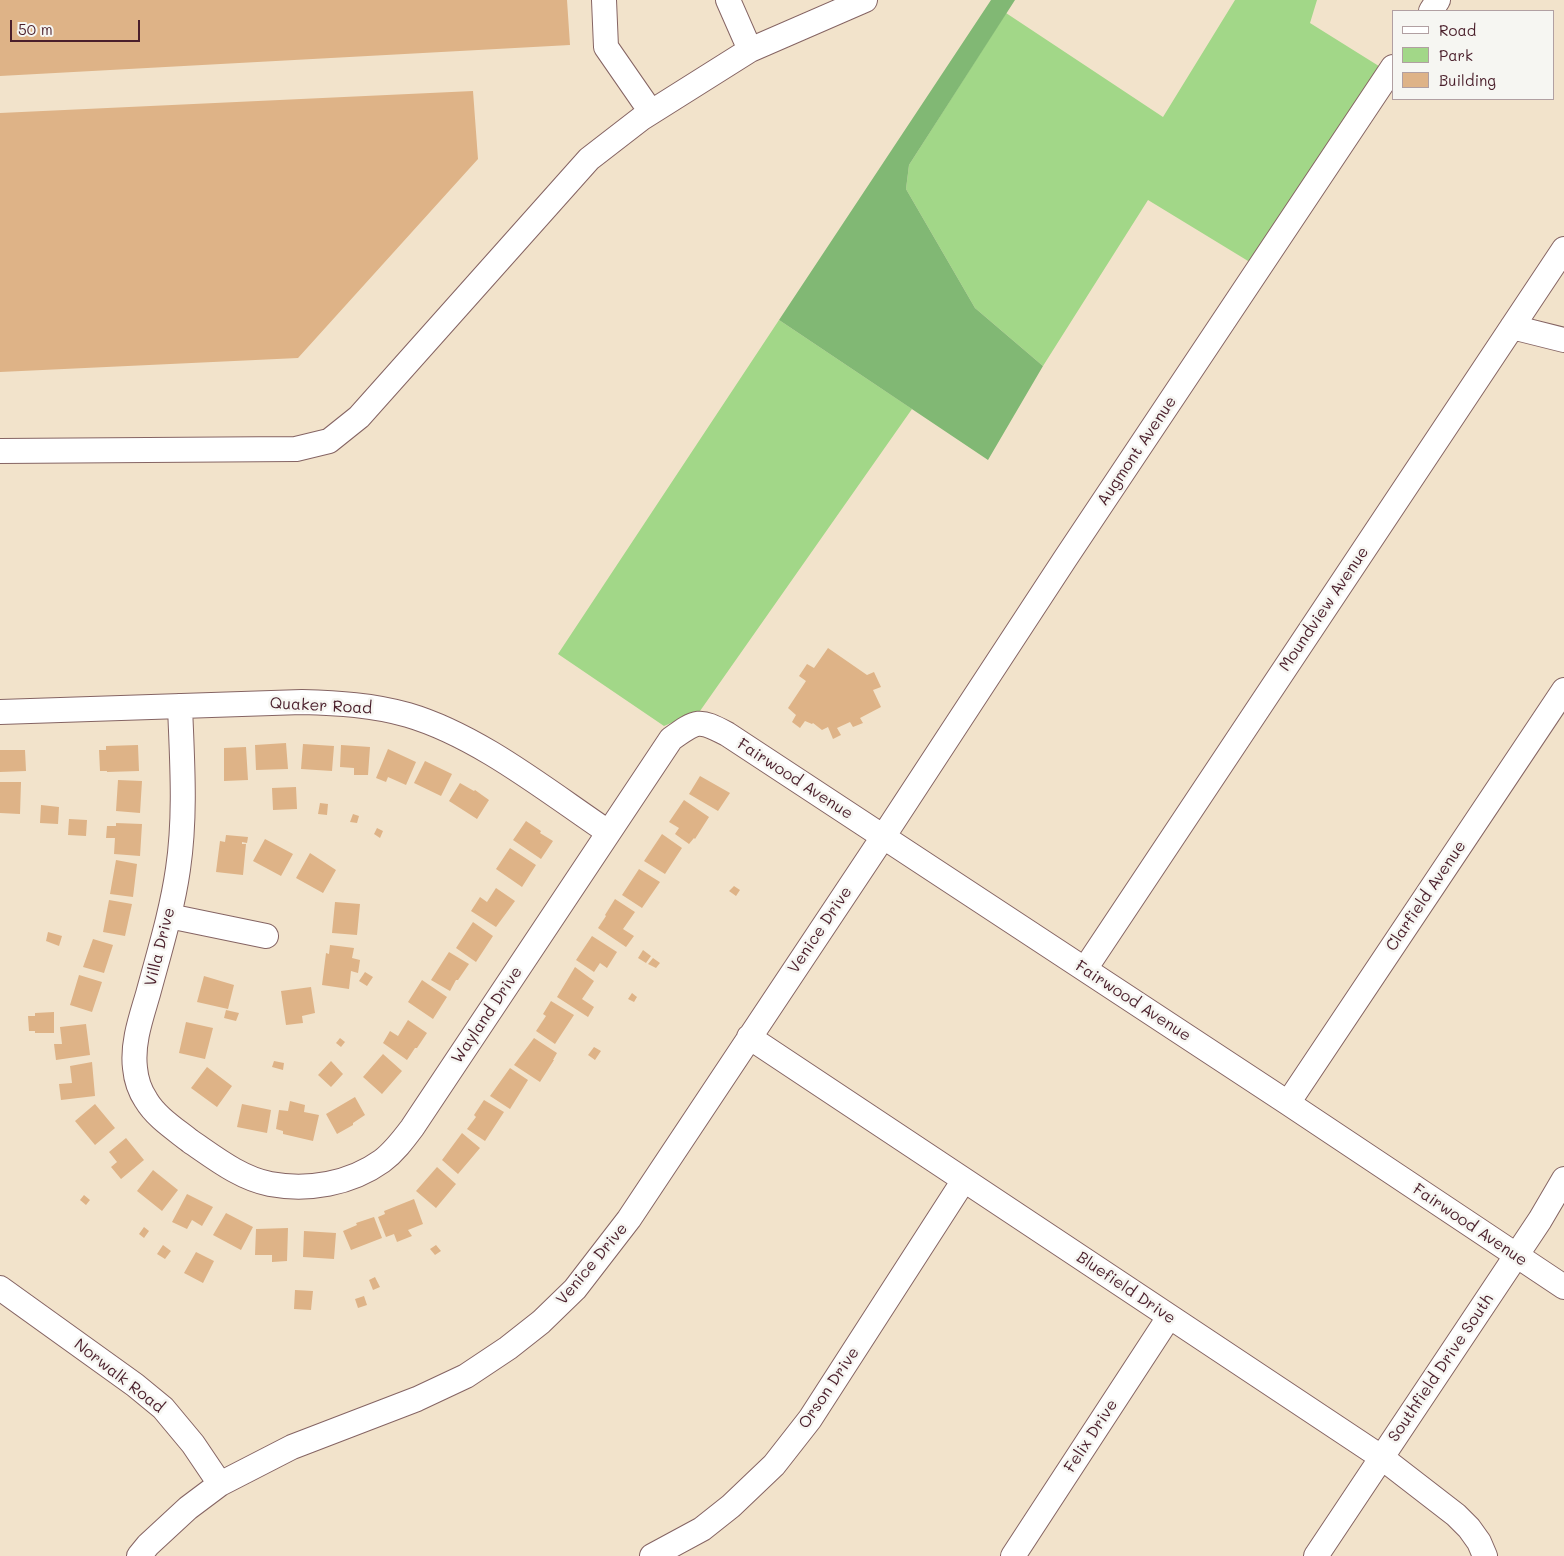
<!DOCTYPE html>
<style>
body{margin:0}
#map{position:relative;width:1564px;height:1556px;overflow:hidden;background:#f2e3cb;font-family:Mali,sans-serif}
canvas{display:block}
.legend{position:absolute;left:1392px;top:10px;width:162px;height:90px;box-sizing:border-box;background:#f6f6f2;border:1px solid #b1a0a2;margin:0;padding:6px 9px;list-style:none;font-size:15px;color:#4a1f2b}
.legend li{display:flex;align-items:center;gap:10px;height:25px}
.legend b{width:25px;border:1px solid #b1a0a2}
.scale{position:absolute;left:10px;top:20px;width:130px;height:22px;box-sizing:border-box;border:2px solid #4a1f2b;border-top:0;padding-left:6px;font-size:15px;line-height:18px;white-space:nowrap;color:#4a1f2b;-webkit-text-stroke:4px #f6f6f2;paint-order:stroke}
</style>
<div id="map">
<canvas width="1564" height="1556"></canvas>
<ul class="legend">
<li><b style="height:6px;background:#fff"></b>Road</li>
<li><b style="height:14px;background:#a2d788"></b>Park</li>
<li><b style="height:14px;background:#deb387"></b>Building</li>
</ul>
<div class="scale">50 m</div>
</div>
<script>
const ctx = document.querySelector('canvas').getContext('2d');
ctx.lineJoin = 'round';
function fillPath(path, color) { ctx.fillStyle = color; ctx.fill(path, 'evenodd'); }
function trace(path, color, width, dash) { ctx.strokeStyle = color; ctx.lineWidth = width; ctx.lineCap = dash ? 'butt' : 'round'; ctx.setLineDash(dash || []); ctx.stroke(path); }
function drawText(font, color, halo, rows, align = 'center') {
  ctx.font = font + ' Mali,sans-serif'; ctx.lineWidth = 5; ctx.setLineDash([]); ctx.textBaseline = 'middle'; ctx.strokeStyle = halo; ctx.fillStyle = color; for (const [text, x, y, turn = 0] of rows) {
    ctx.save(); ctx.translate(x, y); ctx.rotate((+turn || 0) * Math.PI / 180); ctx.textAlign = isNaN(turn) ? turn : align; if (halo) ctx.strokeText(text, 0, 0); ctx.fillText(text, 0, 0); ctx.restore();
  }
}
const green = new Path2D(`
 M 1235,0 L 1317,0 L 1310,23 L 1382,68 L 1253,264 L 1148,200 L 1043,366 L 975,308 L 906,189 L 909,165 L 1006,13 L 1163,117 Z
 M 779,320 L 912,409 L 700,711 L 664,726 L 558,654 Z`);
const forest = new Path2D(`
 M 991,0 L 1015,0 L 909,165 L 906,189 L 975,308 L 1043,366 L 988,460 L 779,320 Z`);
const building = new Path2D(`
 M 0,0 L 567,0 L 570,45 L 0,76 Z
 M 473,91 L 478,159 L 298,358 L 0,372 L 0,113 Z
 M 828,648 L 867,675 L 874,672 L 881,687 L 873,690 L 881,707 L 860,718 L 863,723 L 853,727 L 850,722 L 837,728 L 841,735 L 833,739 L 828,727 L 822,730 L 813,723 L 812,724 L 805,721 L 800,728 L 792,722 L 796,715 L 788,708 L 806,681 L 799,676 L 807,664 L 814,668 Z
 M 286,743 L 288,769 L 256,770 L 255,745 Z
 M 303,744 L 334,746 L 332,771 L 301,769 Z
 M 138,745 L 139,771 L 107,772 L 107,771 L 100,771 L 99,750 L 106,750 L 106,746 Z
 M 341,745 L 370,747 L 368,775 L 354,775 L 354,768 L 340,767 Z
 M 246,747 L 248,780 L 224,781 L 224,748 Z
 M 388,749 L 416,762 L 406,785 L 388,777 L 386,782 L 376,778 Z
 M 0,750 L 25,750 L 26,771 L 0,772 Z
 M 425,761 L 452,774 L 441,796 L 414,783 Z
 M 700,776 L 730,793 L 718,811 L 689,794 Z
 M 118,780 L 142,781 L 140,813 L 116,811 Z
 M 0,782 L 21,782 L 20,814 L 0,813 Z
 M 460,783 L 474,791 L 475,790 L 489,800 L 477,819 L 449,801 Z
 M 296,787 L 297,809 L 273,810 L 272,788 Z
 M 684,800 L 709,817 L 695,839 L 694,838 L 689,844 L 675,834 L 679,828 L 669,822 Z
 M 320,803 L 328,804 L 327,815 L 318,814 Z
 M 41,805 L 59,807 L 58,824 L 40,823 Z
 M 353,814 L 359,816 L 357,823 L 350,822 Z
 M 69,819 L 87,820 L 86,836 L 68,835 Z
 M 526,821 L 541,831 L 540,833 L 553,841 L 541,859 L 513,840 Z
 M 116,823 L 142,824 L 140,856 L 114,854 L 115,838 L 106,838 L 107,826 L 116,826 Z
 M 377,828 L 383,831 L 380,838 L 374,834 Z
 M 662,834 L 682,848 L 665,874 L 644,861 Z
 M 226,835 L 248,837 L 247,843 L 242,842 L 242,844 L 246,844 L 243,875 L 216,872 L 220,841 L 225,842 Z
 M 265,839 L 293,854 L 281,876 L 253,861 Z
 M 510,848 L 536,865 L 522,887 L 496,869 Z
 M 310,853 L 336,870 L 323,893 L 296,878 Z
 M 116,860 L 137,864 L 133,897 L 110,894 Z
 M 639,869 L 660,882 L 642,908 L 622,895 Z
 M 734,886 L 740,890 L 736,896 L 729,891 Z
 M 496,888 L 515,901 L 496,927 L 471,911 L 480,897 L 487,902 Z
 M 615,899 L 635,912 L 623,929 L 634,936 L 626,947 L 598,928 L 606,916 L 605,915 Z
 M 109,900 L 132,904 L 125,936 L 103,932 Z
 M 335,902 L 360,904 L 357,935 L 332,933 Z
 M 473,922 L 493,936 L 476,962 L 456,948 Z
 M 48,932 L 62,936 L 59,946 L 46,941 Z
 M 592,936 L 617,952 L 607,968 L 600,963 L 594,972 L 576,960 Z
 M 93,939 L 113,945 L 104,973 L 83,967 Z
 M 330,945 L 354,948 L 352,958 L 360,960 L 358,973 L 351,971 L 349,989 L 322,985 L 326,953 L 329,954 Z
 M 643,950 L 651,956 L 646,963 L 638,958 Z
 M 449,952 L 469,964 L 458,980 L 456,980 L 450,991 L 431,980 Z
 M 653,958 L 660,963 L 656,968 L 648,964 Z
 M 575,967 L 594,981 L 582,999 L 594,1007 L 588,1017 L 557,997 Z
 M 365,972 L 373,977 L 367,986 L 359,981 Z
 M 79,975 L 102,982 L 92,1012 L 70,1005 Z
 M 204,976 L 234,985 L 228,1009 L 197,1002 Z
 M 422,980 L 447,997 L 433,1019 L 408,1002 Z
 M 311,987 L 315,1013 L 302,1016 L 303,1023 L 286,1025 L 281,991 Z
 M 632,993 L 637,997 L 634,1002 L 628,999 Z
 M 551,1001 L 574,1015 L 555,1044 L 536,1031 L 546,1016 L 543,1014 Z
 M 226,1010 L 239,1013 L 236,1021 L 224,1018 Z
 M 54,1012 L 54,1033 L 35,1033 L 35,1031 L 29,1031 L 28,1016 L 35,1016 L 35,1013 Z
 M 408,1020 L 427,1033 L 417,1048 L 415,1048 L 407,1060 L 383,1043 L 390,1031 L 398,1036 Z
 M 186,1022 L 213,1028 L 205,1059 L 179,1053 Z
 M 86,1024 L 90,1055 L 56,1060 L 54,1044 L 62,1044 L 60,1027 Z
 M 340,1038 L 345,1042 L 341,1047 L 336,1043 Z
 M 534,1038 L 557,1053 L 553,1060 L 554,1060 L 540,1082 L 514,1065 Z
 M 594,1047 L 601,1051 L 595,1060 L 588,1055 Z
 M 383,1054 L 402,1071 L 382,1094 L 363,1077 Z
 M 274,1061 L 284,1063 L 283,1070 L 272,1067 Z
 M 331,1061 L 343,1074 L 331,1087 L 318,1075 Z
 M 92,1062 L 95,1096 L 61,1100 L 59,1084 L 72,1083 L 70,1066 Z
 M 207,1067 L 232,1086 L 217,1107 L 191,1088 Z
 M 510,1068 L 528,1080 L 510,1109 L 490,1096 Z
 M 355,1097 L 365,1115 L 353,1123 L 353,1125 L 337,1134 L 326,1114 Z
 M 484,1100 L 504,1112 L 485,1141 L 467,1129 L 476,1117 L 474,1115 Z
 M 290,1101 L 305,1105 L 304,1112 L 319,1115 L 313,1141 L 283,1134 L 283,1131 L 276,1129 L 279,1110 L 288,1111 Z
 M 95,1104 L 115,1128 L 95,1145 L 75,1121 Z
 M 242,1104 L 271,1110 L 267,1133 L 237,1127 Z
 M 462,1133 L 480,1148 L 458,1174 L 442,1160 Z
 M 126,1138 L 144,1160 L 121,1179 L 111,1167 L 117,1162 L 109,1152 Z
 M 437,1167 L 456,1184 L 436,1208 L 416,1191 Z
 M 153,1170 L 178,1190 L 162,1211 L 137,1191 Z
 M 187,1194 L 213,1207 L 202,1226 L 192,1220 L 187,1229 L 172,1222 Z
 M 84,1195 L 90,1200 L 86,1205 L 80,1200 Z
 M 414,1199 L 423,1224 L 408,1230 L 412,1236 L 397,1242 L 394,1234 L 386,1237 L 378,1217 L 385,1214 L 384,1211 Z
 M 226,1213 L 253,1227 L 241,1250 L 213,1235 Z
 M 374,1217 L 382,1238 L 351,1250 L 343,1231 L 357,1225 L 356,1223 Z
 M 144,1227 L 149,1231 L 144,1238 L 139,1234 Z
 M 288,1228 L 287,1261 L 272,1262 L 272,1255 L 255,1255 L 256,1229 Z
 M 304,1231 L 336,1233 L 334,1259 L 303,1257 Z
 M 163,1245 L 171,1251 L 165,1259 L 157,1254 Z
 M 436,1245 L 441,1251 L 435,1255 L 430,1249 Z
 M 196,1252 L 214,1261 L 203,1283 L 184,1273 Z
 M 375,1277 L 380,1287 L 373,1290 L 369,1280 Z
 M 295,1290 L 313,1291 L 311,1310 L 294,1309 Z
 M 364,1296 L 367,1305 L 358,1308 L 355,1299 Z`);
const minor = new Path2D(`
 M 604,0 L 606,47 L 651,112
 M 728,0 L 750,50
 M 1431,11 L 1438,0
 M 1512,327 L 1564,340
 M 0,451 L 296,449 L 329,441 L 359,417 L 589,159 L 642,118 L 750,50 L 865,0
 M 180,706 C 182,760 186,815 178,869 C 172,911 159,953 148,994 C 141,1018 132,1043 135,1068 C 136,1079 140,1091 146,1100 C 156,1117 175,1129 190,1141 C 215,1158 240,1178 270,1184 C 308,1191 350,1184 382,1161 C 394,1152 403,1140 412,1128 L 671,739 C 697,720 699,719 727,734 L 1288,1103 L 1564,1287
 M 0,712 L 302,702 C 338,703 373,705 408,715 C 479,736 547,791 608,832
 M 169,916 L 266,936
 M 1085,969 L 1564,249
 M 749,1037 L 1381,1457 L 1456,1515 L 1469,1528 L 1479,1542 L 1485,1556
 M 1288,1103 L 1564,690
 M 0,1288 L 135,1385 L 163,1408 L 193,1444 L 220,1484
 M 139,1556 L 148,1545 L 188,1508 L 220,1484 L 292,1447 L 417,1399 L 466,1376 L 508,1348 L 541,1322 L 575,1289 L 629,1219 L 883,837 L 1065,559 L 1393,67
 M 652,1556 L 702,1529 L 731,1506 L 774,1465 L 810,1419 L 964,1180
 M 1013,1556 L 1169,1317
 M 1316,1556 L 1540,1220 L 1564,1179`);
const streetNames = [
 ["Augmont Avenue",1137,451,-56],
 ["Moundview Avenue",1324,609,-56],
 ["Quaker Road",321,706,3],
 ["Fairwood Avenue",795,779,33],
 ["Clarfield Avenue",1426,896,-56],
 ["Venice Drive",820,930,-56],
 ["Villa Drive",160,947,-76],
 ["Fairwood Avenue",1133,1001,33],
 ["Wayland Drive",487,1015,-56],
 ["Fairwood Avenue",1470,1225,34],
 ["Venice Drive",592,1264,-50],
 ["Bluefield Drive",1126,1288,34],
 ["Southfield Drive South",1441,1368,-56],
 ["Norwalk Road",119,1376,38],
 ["Orson Drive",829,1388,-56],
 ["Felix Drive",1091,1436,-57]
];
fillPath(green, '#a2d788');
fillPath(forest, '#81b874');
fillPath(building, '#deb387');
trace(minor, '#856463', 26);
trace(minor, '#fff', 24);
drawText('16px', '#4a1f2b', '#f6f6f2', streetNames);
</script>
